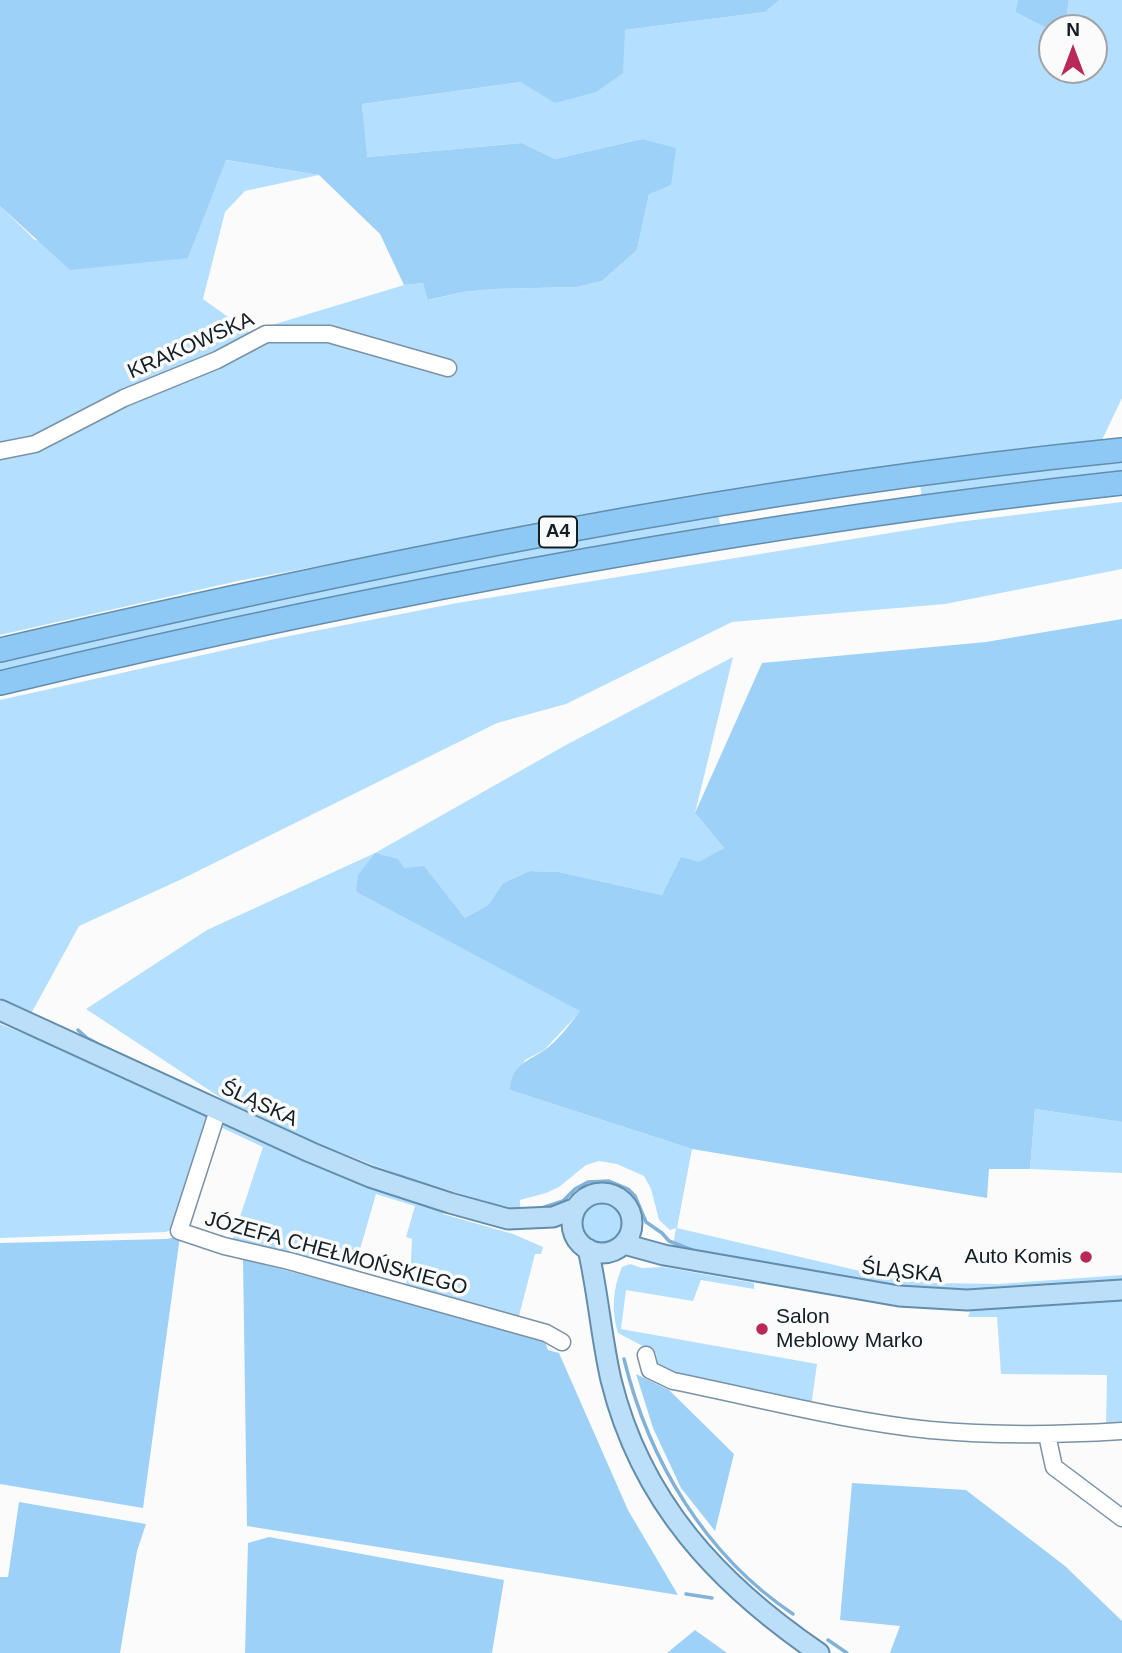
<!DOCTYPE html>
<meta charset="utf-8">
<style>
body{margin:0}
#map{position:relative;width:1122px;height:1653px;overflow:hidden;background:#fbfbfb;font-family:Arial,sans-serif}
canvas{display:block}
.north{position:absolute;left:1038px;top:14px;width:70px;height:70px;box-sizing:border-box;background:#fbfbfb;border:2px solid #9fa3a5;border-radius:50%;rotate:0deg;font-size:19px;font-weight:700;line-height:28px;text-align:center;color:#141e25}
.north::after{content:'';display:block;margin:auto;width:24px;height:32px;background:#b82957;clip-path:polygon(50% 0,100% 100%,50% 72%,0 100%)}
</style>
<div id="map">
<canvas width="1122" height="1653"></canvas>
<div class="north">N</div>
</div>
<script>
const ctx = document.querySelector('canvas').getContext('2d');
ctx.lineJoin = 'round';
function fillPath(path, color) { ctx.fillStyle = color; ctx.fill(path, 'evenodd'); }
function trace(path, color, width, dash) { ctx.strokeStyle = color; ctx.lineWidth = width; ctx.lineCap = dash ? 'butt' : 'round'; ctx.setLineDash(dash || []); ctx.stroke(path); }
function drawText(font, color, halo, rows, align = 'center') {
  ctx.font = font + ' Arial,sans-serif'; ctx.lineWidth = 7; ctx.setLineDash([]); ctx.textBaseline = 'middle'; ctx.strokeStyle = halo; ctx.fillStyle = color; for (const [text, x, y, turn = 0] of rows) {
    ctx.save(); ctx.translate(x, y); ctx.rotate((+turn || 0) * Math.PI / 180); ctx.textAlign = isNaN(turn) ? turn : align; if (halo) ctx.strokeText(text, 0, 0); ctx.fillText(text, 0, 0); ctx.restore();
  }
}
const green = new Path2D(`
 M 780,0 L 1018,0 L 1015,12 L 1052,31 L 1052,70 L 1094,70 L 1094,28 L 1065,28 L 1069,0 L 1122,0 L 1122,398 L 1102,440 L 583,517 L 238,581 L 0,635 L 0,206 L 35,240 L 188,258 L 225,160 L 319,175 L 245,191 L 225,212 L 203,299 L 249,332 L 404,285 L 423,283 L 429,300 L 463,292 L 495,289 L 577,287 L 602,281 L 637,250 L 649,194 L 642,139 L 555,159 L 522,143 L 366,157 L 362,104 L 521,82 L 625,30 L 765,12 Z
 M 1122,457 L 1122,476 L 922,501 L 920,482 Z
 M 1122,502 L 1122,569 L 945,604 L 732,622 L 566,704 L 497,723 L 182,879 L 79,926 L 32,1012 L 0,998 L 0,700 L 279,638 L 457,603 L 958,522 Z
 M 718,512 L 721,531 L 0,676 L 0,658 L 225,606 Z
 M 733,657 L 695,813 L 724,848 L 671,880 L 662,895 L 559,872 L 530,871 L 503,883 L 488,905 L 465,918 L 424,867 L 356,892 L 581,1011 L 544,1050 L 525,1060 L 510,1090 L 692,1149 L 677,1228 L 894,1279 L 936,1283 L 998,1284 L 1122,1275 L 1122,1285 L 986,1293 L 890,1289 L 691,1252 L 673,1246 L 676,1228 L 670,1230 L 659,1220 L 651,1189 L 644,1176 L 617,1164 L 599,1161 L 586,1165 L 559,1187 L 546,1193 L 520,1200 L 520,1209 L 511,1209 L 399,1175 L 314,1142 L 221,1098 L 86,1009 L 207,930 L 375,853 L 566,745 Z
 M 0,1024 L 32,1037 L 57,1043 L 213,1115 L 191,1166 L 174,1228 L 166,1232 L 0,1238 Z
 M 1035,1109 L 1122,1122 L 1122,1173 L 1030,1169 Z
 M 222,1119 L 444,1208 L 443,1214 L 513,1234 L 543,1247 L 541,1254 L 535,1254 L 518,1320 L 404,1292 L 411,1260 L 412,1239 L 406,1237 L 415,1206 L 376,1194 L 352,1277 L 231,1244 L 263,1147 L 218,1126 Z
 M580 1223a21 21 0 1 1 42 0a21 21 0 1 1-42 0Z
 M 630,1264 L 642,1268 L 663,1267 L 754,1283 L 754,1289 L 701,1280 L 693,1301 L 626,1290 L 621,1329 L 817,1364 L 811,1407 L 658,1371 L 656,1353 L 618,1333 C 611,1311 613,1288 622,1267 Z
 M 1122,1297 L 1122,1425 L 1106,1426 L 1107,1375 L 1001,1374 L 997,1317 L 968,1317 L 972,1306 Z`);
const forest = new Path2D(`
 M 0,0 L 780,0 L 765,12 L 625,30 L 623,73 L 596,92 L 555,103 L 521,82 L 362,104 L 367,157 L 522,143 L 555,159 L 642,139 L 676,148 L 671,185 L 649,194 L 637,250 L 602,281 L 577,287 L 495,289 L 463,292 L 428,300 L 423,283 L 404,285 L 380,234 L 319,175 L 226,160 L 188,258 L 70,270 L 0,206 Z
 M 1018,0 L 1069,0 L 1065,28 L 1052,28 L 1052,31 L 1015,12 Z
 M 1122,619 L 1122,1122 L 1035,1109 L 1030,1169 L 989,1169 L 987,1198 L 692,1149 L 510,1090 C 511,1066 526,1062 543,1051 C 557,1042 571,1023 580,1011 L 356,892 L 358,875 L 375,853 L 398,859 L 404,868 L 424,866 L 465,918 L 488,905 L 503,883 L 530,871 L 559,872 L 662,895 L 681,857 L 699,862 L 724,848 L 695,813 L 762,663 L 986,642 Z
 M 180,1236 L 143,1508 L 0,1484 L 0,1243 L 167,1239 Z
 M 243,1259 L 544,1339 L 548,1350 L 559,1353 L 628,1510 L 678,1595 L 247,1526 Z
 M 636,1374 L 669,1390 L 734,1454 L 715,1531 L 681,1488 L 653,1428 Z
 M 852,1483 L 966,1490 L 1065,1566 L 1122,1621 L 1122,1653 L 890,1653 L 900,1626 L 840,1620 Z
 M 19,1502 L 146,1524 L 137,1551 L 120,1653 L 0,1653 L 0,1577 L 8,1577 Z
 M 269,1537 L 504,1580 L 492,1653 L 245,1653 L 248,1543 Z
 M 695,1630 L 727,1653 L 667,1653 Z`);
const stream = new Path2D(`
 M 78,1030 L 87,1038 L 98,1044 L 208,1095
 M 368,1166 L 387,1173
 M 536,1210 L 563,1201 L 575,1189 L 588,1182 L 609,1181 L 628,1189 L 635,1196 L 646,1222 L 662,1233 L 669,1241 L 692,1250
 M 624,1359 C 649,1461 705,1555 793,1614
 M 686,1594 L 712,1598
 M 828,1640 L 847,1653`);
const minor = new Path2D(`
 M 0,451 L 35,444 L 124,398 L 217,360 L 266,334 L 329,334 L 448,368
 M 218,1110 L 179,1231 L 224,1246 L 289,1261 L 546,1333 L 562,1342
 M 646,1355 L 650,1370 L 673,1381 C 758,1398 844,1421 930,1430 C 994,1436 1058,1435 1122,1431
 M 1047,1435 L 1054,1467 L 1122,1518`);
const major = new Path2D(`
 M 0,1010 L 310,1152 L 370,1177 L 450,1203 L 508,1219 L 553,1217 L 576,1208
 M572 1223a30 30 0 1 1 60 0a30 30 0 1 1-60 0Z
 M 624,1244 L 664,1255 L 899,1296 L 967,1300 L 1122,1290
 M 588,1249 C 598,1292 601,1336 611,1380 C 641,1502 718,1584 819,1653`);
const highway = new Path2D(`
 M 0,650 C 370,564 743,488 1122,450
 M 0,683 C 370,595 744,524 1122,483`);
const markers = [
 [1086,1257,7,"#b82957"],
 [762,1329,7,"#b82957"]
];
const shields = [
 [558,532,38]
];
const shieldNames = [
 ["A4",558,532]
];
const streetNames = [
 ["KRAKOWSKA",191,346,-24],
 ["ŚLĄSKA",259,1104,25],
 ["JÓZEFA CHEŁMOŃSKIEGO",336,1254,15],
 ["ŚLĄSKA",902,1272,6]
];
const poiNames = [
 ["Auto Komis",1072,1257],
 ["Salon",776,1317,"left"],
 ["Meblowy Marko",776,1341,"left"]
];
fillPath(green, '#b5dfff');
fillPath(forest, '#9ed1f7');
trace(stream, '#81b3d8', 3.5);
trace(minor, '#7992a5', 19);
trace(major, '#638dac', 23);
trace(highway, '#638dac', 26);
trace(minor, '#fff', 16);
trace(major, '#bbdff8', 19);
trace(highway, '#8dc9f4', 23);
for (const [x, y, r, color] of markers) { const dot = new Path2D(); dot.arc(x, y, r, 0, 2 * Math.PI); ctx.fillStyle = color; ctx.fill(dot); trace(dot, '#fbfbfb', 2.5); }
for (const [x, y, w] of shields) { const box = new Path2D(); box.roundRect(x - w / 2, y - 15.5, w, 31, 5); ctx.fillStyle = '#fbfbfb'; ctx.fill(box); trace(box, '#141e25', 2); }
drawText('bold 19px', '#141e25', null, shieldNames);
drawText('21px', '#141e25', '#fbfbfb', streetNames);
drawText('21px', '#141e25', '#fbfbfb', poiNames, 'right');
</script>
